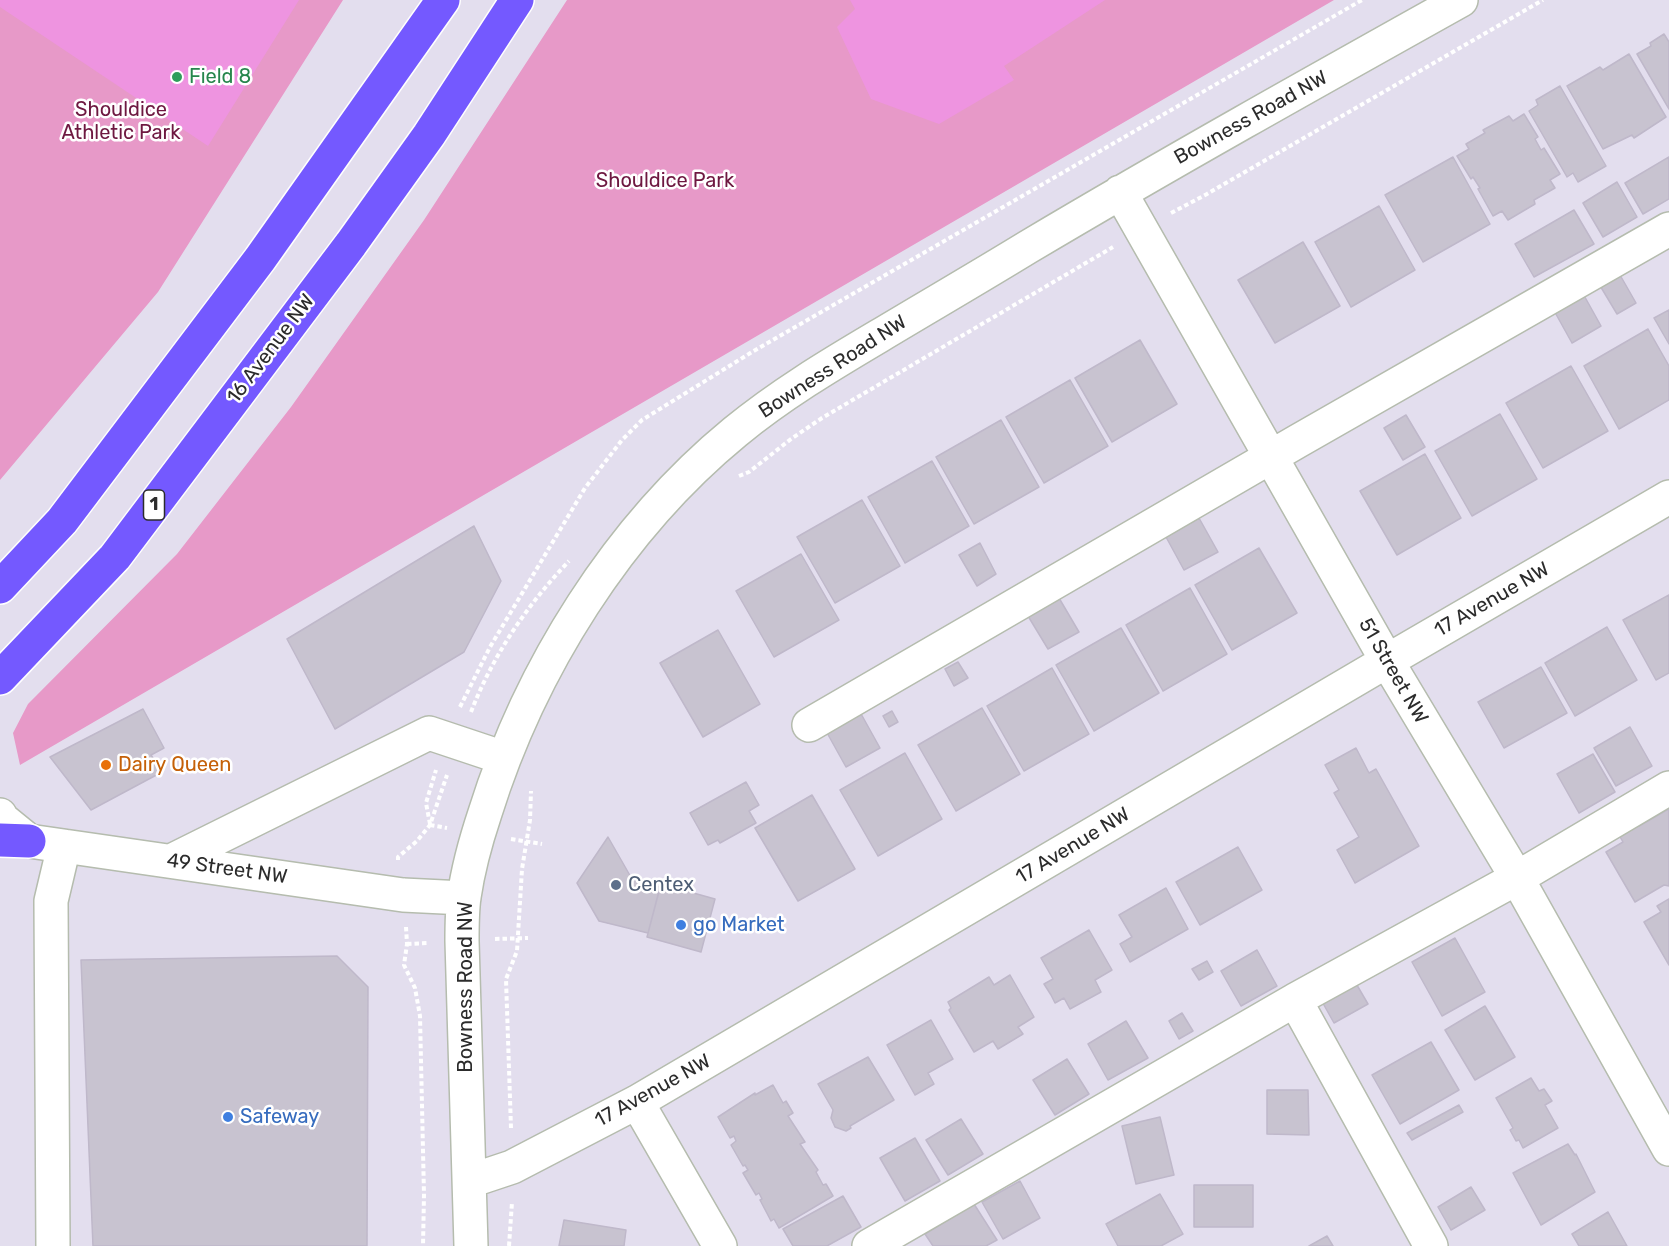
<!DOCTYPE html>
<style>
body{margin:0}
canvas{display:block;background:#e3deee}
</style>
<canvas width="1669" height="1246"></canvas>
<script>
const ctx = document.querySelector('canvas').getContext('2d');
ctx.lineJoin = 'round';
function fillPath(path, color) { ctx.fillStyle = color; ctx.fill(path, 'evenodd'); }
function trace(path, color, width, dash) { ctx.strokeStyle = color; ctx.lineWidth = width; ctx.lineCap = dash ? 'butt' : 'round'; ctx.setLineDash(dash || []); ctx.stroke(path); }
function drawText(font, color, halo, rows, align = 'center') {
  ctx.font = font + ' Rubik,sans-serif'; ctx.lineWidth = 5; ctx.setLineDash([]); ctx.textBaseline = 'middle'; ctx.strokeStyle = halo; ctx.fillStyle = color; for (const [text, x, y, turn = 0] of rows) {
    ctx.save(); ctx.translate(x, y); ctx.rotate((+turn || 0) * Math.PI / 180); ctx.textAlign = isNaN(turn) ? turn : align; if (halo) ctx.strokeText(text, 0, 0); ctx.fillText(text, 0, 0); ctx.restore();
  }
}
const green = new Path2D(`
 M 0,0 L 343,0 L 158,292 L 0,480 Z
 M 567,0 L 1334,0 L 20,765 L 13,733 L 28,704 L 177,554 L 291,407 L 424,220 Z`);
const pitch = new Path2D(`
 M 0,0 L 299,0 L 208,146 L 0,7 Z
 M 850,0 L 1105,0 L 1004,66 L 1014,80 L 939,124 L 871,99 L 837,27 L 855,9 Z`);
const building = new Path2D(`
 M 1664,34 L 1669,42 L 1669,109 L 1637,54 L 1651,46 L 1650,43 Z
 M 1629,54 L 1666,117 L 1634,138 L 1632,135 L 1603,149 L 1567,86 L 1600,67 L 1603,70 Z
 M 1560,86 L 1606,166 L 1578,182 L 1573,173 L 1567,177 L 1529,111 L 1538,105 L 1536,100 Z
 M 1524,114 L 1538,137 L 1535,139 L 1541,150 L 1544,148 L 1560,174 L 1550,180 L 1555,188 L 1534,200 L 1535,204 L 1508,220 L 1502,211 L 1493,216 L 1478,189 L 1480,188 L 1473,177 L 1471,179 L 1457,156 L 1469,149 L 1466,144 L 1485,133 L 1483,130 L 1509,116 L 1513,121 Z
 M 1453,157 L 1490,224 L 1423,262 L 1385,195 Z
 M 1669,157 L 1669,199 L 1643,214 L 1625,183 Z
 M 1617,182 L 1637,217 L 1603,237 L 1583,203 Z
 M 1379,206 L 1415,270 L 1351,307 L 1315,242 Z
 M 1574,210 L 1594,244 L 1534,277 L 1515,244 Z
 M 1303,242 L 1340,306 L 1275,343 L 1238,280 Z
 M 1616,268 L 1636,303 L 1617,314 L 1596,279 Z
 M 1581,290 L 1601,326 L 1572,343 L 1552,307 Z
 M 1669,310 L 1669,344 L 1654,318 Z
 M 1648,329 L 1669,366 L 1669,400 L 1619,429 L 1584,366 Z
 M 1140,340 L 1177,404 L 1112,442 L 1075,378 Z
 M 1571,366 L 1608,431 L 1543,468 L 1506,403 Z
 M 1070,380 L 1108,446 L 1044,483 L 1006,417 Z
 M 1500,414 L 1537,479 L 1472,516 L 1435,451 Z
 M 1406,415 L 1425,447 L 1403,460 L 1384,428 Z
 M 1001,420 L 1039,487 L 974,524 L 936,457 Z
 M 1425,454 L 1461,518 L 1397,555 L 1360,491 Z
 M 932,461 L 969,526 L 905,563 L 868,497 Z
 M 862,500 L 900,566 L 835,603 L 797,537 Z
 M 1199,518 L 1218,552 L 1184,570 L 1166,537 Z
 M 474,526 L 501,581 L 464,652 L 335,729 L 287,639 Z
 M 980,543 L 996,574 L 977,586 L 959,555 Z
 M 1259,548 L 1297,613 L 1232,650 L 1195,585 Z
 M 801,554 L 839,620 L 774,657 L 736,591 Z
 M 1190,588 L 1227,654 L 1163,691 L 1126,625 Z
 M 1669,595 L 1669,673 L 1656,680 L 1623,620 Z
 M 1059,598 L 1079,632 L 1048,649 L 1028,616 Z
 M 1607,627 L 1637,680 L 1575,716 L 1545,663 Z
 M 1121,628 L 1159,693 L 1094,731 L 1056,665 Z
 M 718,630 L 760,704 L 703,737 L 660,663 Z
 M 958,662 L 968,678 L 954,686 L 945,669 Z
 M 1541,667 L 1567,713 L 1504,748 L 1478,702 Z
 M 1052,668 L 1089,734 L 1024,771 L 987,706 Z
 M 982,708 L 1020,774 L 956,811 L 918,745 Z
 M 143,709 L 164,748 L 151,755 L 162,772 L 91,810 L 50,757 Z
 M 892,711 L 898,722 L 889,727 L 883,716 Z
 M 860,712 L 880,748 L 846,767 L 826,731 Z
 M 1630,727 L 1652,766 L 1616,786 L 1594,748 Z
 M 1356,748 L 1369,773 L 1376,769 L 1419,846 L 1355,883 L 1337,850 L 1359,837 L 1334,793 L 1339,790 L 1325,765 Z
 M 905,753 L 942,819 L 878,856 L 840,790 Z
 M 1593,754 L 1615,792 L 1579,813 L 1557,774 Z
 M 746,782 L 759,805 L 749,811 L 756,823 L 720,843 L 718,840 L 708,845 L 690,813 Z
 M 812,795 L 855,869 L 798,901 L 755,828 Z
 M 1669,809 L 1669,886 L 1664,885 L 1635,902 L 1606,852 L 1623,842 L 1619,835 L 1638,824 L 1639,826 Z
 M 608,837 L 632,879 L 660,887 L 648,933 L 599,921 L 577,883 Z
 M 1238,847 L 1262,890 L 1200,925 L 1176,882 Z
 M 661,884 L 715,899 L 701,952 L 647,937 Z
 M 1166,888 L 1188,929 L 1130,962 L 1120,944 L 1132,937 L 1119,915 Z
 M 1669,899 L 1669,965 L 1644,922 L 1661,912 L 1657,906 Z
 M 1089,930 L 1112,970 L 1095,980 L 1101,992 L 1070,1009 L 1064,998 L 1055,1003 L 1051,995 L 1044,984 L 1053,979 L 1041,958 Z
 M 1455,938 L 1485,992 L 1442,1016 L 1412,962 Z
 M 1257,950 L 1277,986 L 1241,1006 L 1221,971 Z
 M 337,956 L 368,987 L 367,1246 L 93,1246 L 81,960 Z
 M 1207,961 L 1213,972 L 1199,980 L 1192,969 Z
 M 1010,975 L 1034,1017 L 1018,1027 L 1023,1034 L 998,1049 L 993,1041 L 974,1052 L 949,1010 L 951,1008 L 948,1002 L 989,977 L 994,985 Z
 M 1354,980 L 1368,1004 L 1334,1023 L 1320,998 Z
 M 1485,1006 L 1515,1057 L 1475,1080 L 1445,1030 Z
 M 1182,1013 L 1193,1031 L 1179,1039 L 1169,1021 Z
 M 931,1020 L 953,1059 L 928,1073 L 934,1084 L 915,1095 L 887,1045 Z
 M 1126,1021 L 1148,1058 L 1108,1080 L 1088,1044 Z
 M 1431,1042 L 1459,1090 L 1400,1124 L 1372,1075 Z
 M 868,1057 L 894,1100 L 850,1126 L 851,1128 L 846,1131 L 835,1127 L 831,1118 L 833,1110 L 818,1084 Z
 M 1067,1059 L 1089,1094 L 1055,1115 L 1033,1080 Z
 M 1531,1078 L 1539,1091 L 1544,1089 L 1552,1101 L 1545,1105 L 1558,1128 L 1523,1148 L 1519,1140 L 1516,1141 L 1510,1130 L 1513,1128 L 1496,1098 Z
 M 773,1085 L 783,1103 L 786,1101 L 793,1113 L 788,1116 L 805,1142 L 800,1144 L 818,1170 L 816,1172 L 823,1185 L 826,1184 L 833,1196 L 779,1228 L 774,1219 L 771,1221 L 760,1200 L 762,1199 L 759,1193 L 756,1195 L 743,1173 L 748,1170 L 745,1165 L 743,1166 L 731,1145 L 736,1141 L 734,1136 L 730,1138 L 718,1117 L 755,1093 L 755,1095 Z
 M 1267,1090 L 1308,1090 L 1309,1135 L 1267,1134 Z
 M 1459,1105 L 1463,1112 L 1412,1140 L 1407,1133 Z
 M 1160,1117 L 1174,1175 L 1136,1184 L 1122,1126 Z
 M 961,1119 L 983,1154 L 948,1175 L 926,1140 Z
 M 915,1138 L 940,1181 L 905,1201 L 880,1158 Z
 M 1568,1144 L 1575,1155 L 1576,1154 L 1595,1192 L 1541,1225 L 1513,1173 Z
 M 1020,1181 L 1040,1218 L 1003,1239 L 982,1202 Z
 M 1194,1185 L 1253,1185 L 1253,1227 L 1194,1227 Z
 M 1471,1187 L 1485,1210 L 1451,1230 L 1438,1207 Z
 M 1160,1194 L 1183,1234 L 1161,1246 L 1118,1246 L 1106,1224 Z
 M 843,1196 L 861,1227 L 827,1246 L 793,1246 L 783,1229 Z
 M 974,1204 L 997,1240 L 986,1246 L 933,1246 L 925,1234 Z
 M 1608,1212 L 1627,1246 L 1579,1246 L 1572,1234 Z
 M 564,1220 L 626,1230 L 624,1246 L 559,1246 Z
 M 1327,1236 L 1333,1246 L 1309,1246 Z`);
const path = new Path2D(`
 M 1171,213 L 1207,194 L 1543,0
 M 739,476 L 749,472 L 791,439 L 822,418 L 1113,247
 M 460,707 L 490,647 L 585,488 L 622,440 L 642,420 L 752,352 L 1362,0
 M 471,712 C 493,655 527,605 569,561
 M 430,824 L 426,803 L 436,770
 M 430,825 L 447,828
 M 511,839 L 542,844
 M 398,860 L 398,857 L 417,841 L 430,825 L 447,775
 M 406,927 L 407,944 L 404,965 L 415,988 L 420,1016 L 424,1195 L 423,1246
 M 495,939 L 528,938
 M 407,944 L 428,943
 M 511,1128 L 506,979 L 517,951 L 522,869 L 530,820 L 531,791
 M 509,1246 L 512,1202`);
const minor = new Path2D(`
 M 1120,192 L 1387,661 L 1517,878 L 1669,1149
 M 809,725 L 1298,441 L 1669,229
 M 0,815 L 2,819 L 29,841 L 403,895 L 464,898
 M 171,861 L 429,733 L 504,758
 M 637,1102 L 720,1246
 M 470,1181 L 512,1167 L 637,1102 L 1387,661 L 1669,497
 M 53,1246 L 51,901 L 64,846
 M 471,1246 L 462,941 C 462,926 462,911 464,897 C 468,869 476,840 485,813 C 530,669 618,528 735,432 C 780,395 830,365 879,336 C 929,306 979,277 1028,247 C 1171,162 1316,81 1461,0
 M 869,1246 L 1295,1000
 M 1431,1246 L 1295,1000 L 1517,878 L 1669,788`);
const highway = new Path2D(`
 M 0,587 L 62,521 L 260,259 L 443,0
 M 0,678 L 115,557 L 351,244 L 429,135 L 517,0
 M 0,840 L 29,841`);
const markers = [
 [177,77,6,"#2e9e5b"],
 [106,765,6,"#e8710a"],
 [616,885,6,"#5c6f8a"],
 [681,925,6,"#3f7fe0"],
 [228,1117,6,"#3f7fe0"]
];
const shields = [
 [154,505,21]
];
const shieldNames = [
 ["1",154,505]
];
const leisureNames = [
 ["Field 8",189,77]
];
const parkNames = [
 ["Shouldice",121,110],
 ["Athletic Park",121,133],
 ["Shouldice Park",665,181]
];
const streetNames = [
 ["Bowness Road NW",1251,118,-29],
 ["16 Avenue NW",271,349,-53],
 ["Bowness Road NW",833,367,-33],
 ["17 Avenue NW",1492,600,-30],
 ["51 Street NW",1393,671,60],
 ["17 Avenue NW",1073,846,-31],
 ["49 Street NW",227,869,8],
 ["Bowness Road NW",466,987,-90],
 ["17 Avenue NW",653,1091,-29]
];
const foodNames = [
 ["Dairy Queen",118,765]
];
const serviceNames = [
 ["Centex",628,885]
];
const shopNames = [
 ["go Market",693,925],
 ["Safeway",240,1117]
];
fillPath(green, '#e799c8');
fillPath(pitch, '#ee94e0');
fillPath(building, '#c8c3d0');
trace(building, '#bfb8ca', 1.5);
trace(minor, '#b5bcae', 36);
trace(highway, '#fff', 36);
trace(path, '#fff', 4, [4.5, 3]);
trace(minor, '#fff', 33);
trace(highway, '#7459ff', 33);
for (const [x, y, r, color] of markers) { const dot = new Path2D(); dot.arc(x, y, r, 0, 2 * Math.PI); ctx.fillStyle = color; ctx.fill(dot); trace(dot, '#fff', 2); }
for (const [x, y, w] of shields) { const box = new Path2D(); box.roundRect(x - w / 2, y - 15, w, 30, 4.5); ctx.fillStyle = '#fff'; ctx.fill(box); trace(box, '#2c2c2c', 1.5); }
drawText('bold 18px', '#2c2c2c', null, shieldNames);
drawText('20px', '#27864d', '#fff', leisureNames, 'left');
drawText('20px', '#6e1841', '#fff', parkNames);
drawText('20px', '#2c2c2c', '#fff', streetNames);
drawText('20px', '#c56008', '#fff', foodNames, 'left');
drawText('20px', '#4e5e75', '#fff', serviceNames, 'left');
drawText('20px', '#366cbe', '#fff', shopNames, 'left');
</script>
